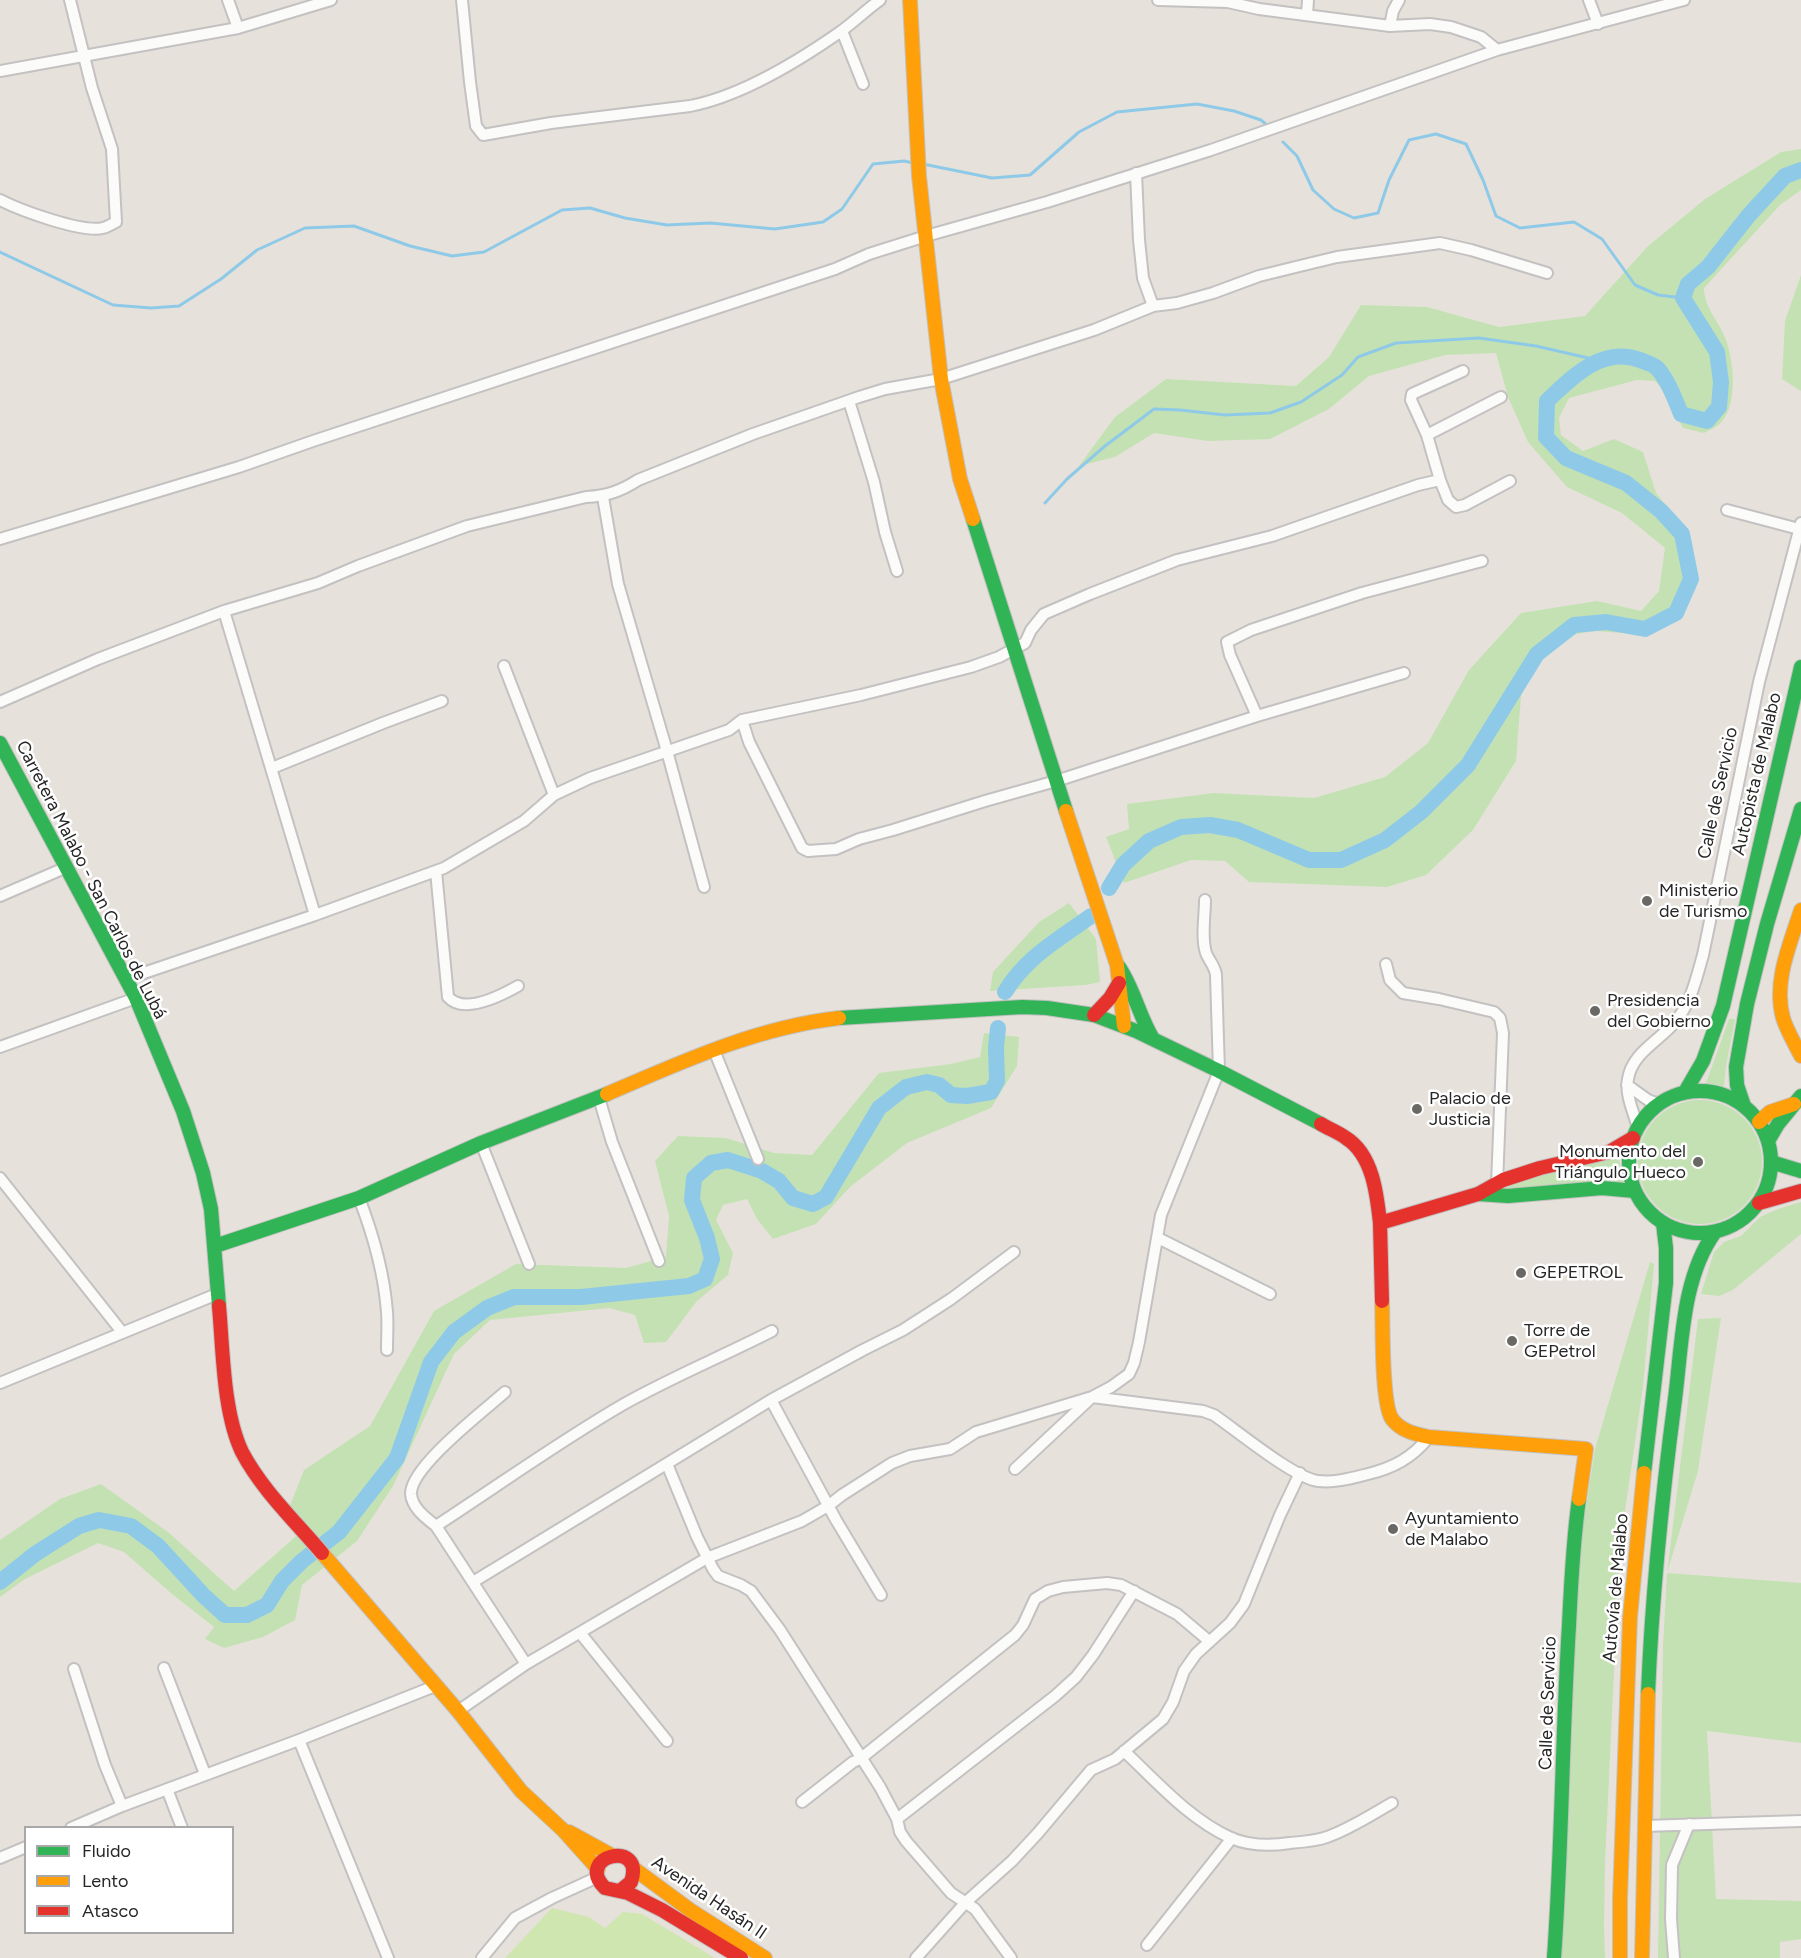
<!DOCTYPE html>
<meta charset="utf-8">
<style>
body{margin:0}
#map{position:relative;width:1801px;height:1958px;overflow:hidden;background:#e6e2db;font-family:Figtree,sans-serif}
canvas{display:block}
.legend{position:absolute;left:24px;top:1826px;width:210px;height:108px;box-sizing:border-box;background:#fff;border:2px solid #a8a8a8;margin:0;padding:8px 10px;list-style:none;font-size:18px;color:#262626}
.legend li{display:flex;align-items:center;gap:12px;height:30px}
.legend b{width:30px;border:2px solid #a8a8a8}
</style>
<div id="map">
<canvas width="1801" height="1958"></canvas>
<ul class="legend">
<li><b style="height:8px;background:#30b455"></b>Fluido</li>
<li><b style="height:8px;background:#ff9f0a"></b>Lento</li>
<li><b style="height:8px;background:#e5322d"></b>Atasco</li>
</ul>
</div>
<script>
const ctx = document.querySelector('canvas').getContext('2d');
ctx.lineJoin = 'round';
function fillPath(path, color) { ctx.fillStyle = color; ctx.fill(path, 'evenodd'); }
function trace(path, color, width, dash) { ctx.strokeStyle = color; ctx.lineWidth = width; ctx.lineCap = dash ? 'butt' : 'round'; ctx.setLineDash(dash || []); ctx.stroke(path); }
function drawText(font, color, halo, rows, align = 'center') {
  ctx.font = font + ' Figtree,sans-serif'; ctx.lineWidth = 5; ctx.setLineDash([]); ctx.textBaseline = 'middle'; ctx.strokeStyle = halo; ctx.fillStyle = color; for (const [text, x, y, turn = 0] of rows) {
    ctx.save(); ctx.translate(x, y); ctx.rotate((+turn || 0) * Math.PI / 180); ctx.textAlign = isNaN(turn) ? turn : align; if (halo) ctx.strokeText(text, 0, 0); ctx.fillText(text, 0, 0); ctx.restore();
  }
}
const green = new Path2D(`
 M 1801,149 L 1801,190 L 1780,205 L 1704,288 C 1704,309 1721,323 1727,343 C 1734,364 1737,402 1723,420 C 1719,426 1710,430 1704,433 L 1683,428 L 1665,392 L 1655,381 L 1637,380 L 1569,398 L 1559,418 L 1561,435 L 1583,451 L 1614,439 L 1643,452 L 1656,493 L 1679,521 L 1692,542 L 1696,575 L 1683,617 L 1650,635 L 1595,631 L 1563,636 L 1539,658 L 1521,696 L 1516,761 L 1473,830 L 1426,875 L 1387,887 L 1249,882 L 1225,861 L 1191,860 L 1124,883 L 1106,837 L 1129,829 L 1127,804 L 1214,793 L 1314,798 L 1385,777 L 1428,743 L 1469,670 L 1521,613 L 1597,601 L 1641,611 L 1659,591 L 1665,548 L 1622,513 L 1567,487 L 1528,442 L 1508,397 L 1496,353 L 1445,355 L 1369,376 L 1329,409 L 1270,439 L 1208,441 L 1154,433 L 1115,457 L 1079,466 L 1115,417 L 1166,379 L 1296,386 L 1329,357 L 1361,305 L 1427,307 L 1499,327 L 1585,316 L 1647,247 L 1705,199 L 1781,152 Z
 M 1801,275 L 1801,391 L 1782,379 L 1785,321 Z
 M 1069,903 L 1096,939 L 1100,982 L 1086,985 L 990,991 L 993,972 L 1039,922 Z
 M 1729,1019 L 1735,1019 L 1726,1066 L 1724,1086 L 1706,1083 Z
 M 984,1033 L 1019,1037 L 1017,1066 L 991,1108 L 907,1143 L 850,1187 L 816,1224 L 773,1239 L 757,1219 L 747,1199 L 723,1205 L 716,1220 L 733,1253 L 728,1275 L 697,1301 L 666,1342 L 644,1343 L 635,1315 L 609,1308 L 490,1320 L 454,1354 L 393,1486 L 357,1541 L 302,1585 L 295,1620 L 263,1637 L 224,1648 L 205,1639 L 214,1627 L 172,1594 L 124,1552 L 98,1543 L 25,1579 L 0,1597 L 0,1540 L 60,1499 L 101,1484 L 168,1532 L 234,1591 L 304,1529 L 287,1513 L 304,1470 L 370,1426 L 434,1311 L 516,1264 L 626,1268 L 666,1257 L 669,1216 L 655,1161 L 678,1136 L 726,1138 L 774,1153 L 812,1155 L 879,1073 L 951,1064 L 980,1057 Z
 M1638 1162a62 62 0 1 1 124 0a62 62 0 1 1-124 0Z
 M 1622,1149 L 1619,1160 L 1625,1188 L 1611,1182 L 1510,1194 L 1495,1192 L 1514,1182 Z
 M 1801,1202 L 1801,1234 L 1733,1290 L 1719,1296 L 1701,1294 L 1714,1252 L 1724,1242 L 1741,1236 L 1760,1217 L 1778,1209 Z
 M 1650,1262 L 1654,1264 L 1643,1387 L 1620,1545 L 1605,1862 L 1604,1929 L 1605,1958 L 1561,1958 L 1579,1554 L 1595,1449 Z
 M 1721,1318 L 1698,1471 L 1667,1573 L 1801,1583 L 1801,1743 L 1707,1731 L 1716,1899 L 1801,1901 L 1801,1939 L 1780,1942 L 1780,1958 L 1658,1958 L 1663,1646 L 1667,1574 L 1698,1319 Z`);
const pitch = new Path2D(`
 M 552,1908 L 589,1917 L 605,1928 L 623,1912 L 642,1914 L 715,1958 L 505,1958 Z`);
const stream = new Path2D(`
 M 1283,142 L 1297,156 L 1313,190 L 1334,209 L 1354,218 L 1378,213 L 1389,180 L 1409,140 L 1436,134 L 1466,144 L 1483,180 L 1496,216 L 1520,228 L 1574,222 L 1602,239 L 1635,285 L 1658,295 L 1683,298
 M 923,164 L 992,178 L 1030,175 L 1079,132 L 1117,112 L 1197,104 L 1234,111 L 1261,120 L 1269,127
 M 0,252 L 113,305 L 151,308 L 179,306 L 221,279 L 257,250 L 305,228 L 354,226 L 410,246 L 452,256 L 484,252 L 562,210 L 590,208 L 625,218 L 667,225 L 710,223 L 775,229 L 823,222 L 842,209 L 873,164 L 904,161 L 913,163
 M 1045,503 L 1067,479 L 1105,446 L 1154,409 L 1180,410 L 1225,415 L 1270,413 L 1301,402 L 1342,375 L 1358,357 L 1396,343 L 1479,338 L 1536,346 L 1597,360`);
const river = new Path2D(`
 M 1109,888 L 1123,865 L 1149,841 L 1181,827 L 1210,825 L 1238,830 L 1309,860 L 1341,860 L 1385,840 L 1421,812 L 1468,765 L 1537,654 L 1574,625 L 1606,622 L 1645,629 L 1676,613 L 1691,579 L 1682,534 L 1661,511 L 1626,483 L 1566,458 L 1546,437 L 1547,401 C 1572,377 1602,346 1640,360 C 1645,362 1653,364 1657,368 C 1668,380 1675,399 1681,414 L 1707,421 L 1719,407 L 1721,382 L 1717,352 L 1683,298 L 1688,284 L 1708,267 L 1749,215 L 1785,176 L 1801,170
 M 1005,992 C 1026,957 1059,939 1091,916
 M 0,1582 L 35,1554 L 79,1526 L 99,1520 L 131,1526 L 158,1546 L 204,1596 L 225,1615 L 247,1615 L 267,1605 L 282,1581 L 302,1561 L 339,1532 L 397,1458 L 431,1362 L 454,1332 L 487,1308 L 514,1297 L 581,1297 L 689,1286 L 705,1279 L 712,1259 L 707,1238 L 692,1200 L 694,1178 L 711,1163 L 728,1160 L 762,1171 L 779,1181 L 793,1198 L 813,1204 L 826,1197 L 879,1108 L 906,1087 L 927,1082 L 939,1085 L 951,1095 L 967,1096 L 991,1092 L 997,1081 L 996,1047 L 998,1028`);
const street = new Path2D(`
 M 228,0 L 238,28
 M 462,0 L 470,82 L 476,126 L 483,135 L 551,123 L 690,106 C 742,96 797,62 840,32 C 854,22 866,10 880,0
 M 1158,0 L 1228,2 L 1259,9 L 1390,26 L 1430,24 L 1451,27 L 1481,37 L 1497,50
 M 1589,0 L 1598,24
 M 1307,15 L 1308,0
 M 1390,26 L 1393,11 L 1399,0
 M 842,31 L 863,84
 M 0,71 L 238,28 L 331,0
 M 1136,173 L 1139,240 L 1143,278 L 1153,306
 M 0,200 C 19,210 82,233 103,228 C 107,227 112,224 116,222 L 112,149 L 92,88 L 70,0
 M 849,401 L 874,482 L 885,532 L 897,571
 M 1427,435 L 1501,397
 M 1440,480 L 1448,500 L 1456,507 L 1465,505 L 1510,481
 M 603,497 L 618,584 L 667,751 L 704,887
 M 1727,510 L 1799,529
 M 0,539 L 239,467 L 313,441 L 835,269 L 869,254 L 926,236 L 1047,202 L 1211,150 L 1497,50 L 1684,0
 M 224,611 L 315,915
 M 504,666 L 554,795
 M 0,702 L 98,659 L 224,611 L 318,583 L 358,566 L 467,526 L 586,497 C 607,496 621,491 638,480 L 753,434 L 859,397 L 885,389 L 941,379 L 1094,330 L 1153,306 L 1177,303 L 1213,293 L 1259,276 L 1312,263 L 1337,257 L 1440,243 L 1471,250 L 1547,273
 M 1257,716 L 1404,673
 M 742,720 L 749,742 L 802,848 L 808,851 L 836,849 L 859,839 L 893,830 L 985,801 L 1056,781 L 1257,716 L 1230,655 L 1227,642 L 1251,630 L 1362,593 L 1482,561
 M 272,768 L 383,723 L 442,701
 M 436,871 L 448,997 C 464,1015 502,995 518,986
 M 0,896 L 67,867
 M 1386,964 L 1390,980 L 1403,993 L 1439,999 L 1494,1012 L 1500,1018 L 1503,1033 L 1497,1184
 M 126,979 L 315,915 L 444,868 L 524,821 L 554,795 L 590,778 L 729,730 L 742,720 L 861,695 L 971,667 L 999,657 L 1025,643 L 1031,630 L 1044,614 L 1090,594 L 1177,560 L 1272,536 L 1418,485 L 1440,480 L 1427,435 L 1411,400 L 1412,394 L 1463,371
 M 0,1047 L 136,998
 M 714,1050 L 758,1159
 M 1627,1085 L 1648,1100 L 1659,1104
 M 599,1098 L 612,1142 L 659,1261
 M 1638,1128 C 1634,1113 1625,1095 1628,1079 C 1632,1053 1659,1041 1674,1023 C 1691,1004 1696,979 1703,955 L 1759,682 L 1801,523
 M 481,1143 L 529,1264
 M 0,1178 L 122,1332
 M 359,1198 C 373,1234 384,1273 387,1312 C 388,1324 387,1337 387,1350
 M 1158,1238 L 1270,1294
 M 0,1383 L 217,1294
 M 505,1392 C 485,1410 410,1467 411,1494 C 412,1508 426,1518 436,1526 L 526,1664
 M 771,1400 L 836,1520 L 881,1595
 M 667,1464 L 697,1537 L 713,1569 L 718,1576 L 741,1585 L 751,1591 L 780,1630 L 880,1787 L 897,1819 L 900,1832 L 906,1841 L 951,1893 L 975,1909 L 1011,1958
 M 1015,1469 L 1092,1397 L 1203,1411 L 1214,1415 C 1236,1430 1294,1478 1318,1481 C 1335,1483 1352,1478 1368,1474 C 1393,1468 1412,1458 1429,1437
 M 436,1526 C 499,1485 560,1441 624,1404 C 672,1377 723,1356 772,1331
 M 473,1582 L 771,1400 L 863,1350 L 903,1330 L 951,1299 L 1014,1252
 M 581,1634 L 667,1741
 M 164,1668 L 205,1774
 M 74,1669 L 105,1765 L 122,1806
 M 458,1711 L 526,1664 L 707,1558 L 802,1521 L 828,1506 L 842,1495 L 892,1463 L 910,1456 L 950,1449 L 976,1432 L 1092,1397 L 1111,1387 L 1129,1374 L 1134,1363 L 1139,1342 L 1161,1215 L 1219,1071 L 1216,975 C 1215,966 1209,961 1206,953 C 1201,937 1205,917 1205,900
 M 299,1740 L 388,1958
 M 1124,1751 C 1157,1782 1189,1819 1231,1838 C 1250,1846 1271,1846 1290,1843 C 1302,1842 1316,1841 1327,1837 C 1350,1829 1371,1815 1392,1803
 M 167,1789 L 182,1828
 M 802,1802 L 853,1762 L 860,1759 L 1015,1635 L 1023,1625 L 1035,1599 L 1048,1591 L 1063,1587 L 1107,1583 L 1121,1585 L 1177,1614 L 1209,1641
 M 897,1819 L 1055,1696 L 1076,1677 L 1093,1655 L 1134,1591
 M 1644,1826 L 1801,1821
 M 71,1828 L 122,1806 L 299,1740 L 435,1686
 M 0,1858 L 26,1847
 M 1147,1945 L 1232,1838
 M 482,1958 L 515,1918 L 552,1898 L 598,1877
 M 916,1958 L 966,1902 L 1012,1861 L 1038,1833 L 1091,1770 L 1115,1759 L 1163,1719 L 1173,1702 L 1184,1671 L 1196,1654 L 1230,1623 L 1244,1604 L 1280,1515 L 1300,1473
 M 1674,1958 L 1671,1919 L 1672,1865 L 1689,1824`);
const fast = new Path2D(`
 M 973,519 L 1066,811
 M 0,743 L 136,998 L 183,1111 L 203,1173 L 211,1209 L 219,1306
 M 1119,967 C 1134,989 1139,1016 1153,1039
 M 839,1018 L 1022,1007 L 1047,1008 L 1094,1015 L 1136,1031 L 1219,1071 L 1321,1124
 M1629 1162a71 71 0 1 1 142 0a71 71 0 1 1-142 0Z
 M 1685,1092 L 1703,1061 L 1723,1006 L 1801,667
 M 1744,1106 L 1737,1085 L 1736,1067 L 1747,1004 L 1767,924 L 1801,809
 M 1768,1141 L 1778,1124 L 1801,1096
 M 1771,1162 L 1801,1171
 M 1478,1194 L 1508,1196 L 1602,1188 L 1635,1191
 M 215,1246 L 359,1198 L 481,1143 L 607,1094
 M 1644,1473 L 1666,1283 L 1666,1248 L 1663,1223
 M 1648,1694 C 1652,1595 1662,1497 1675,1399 C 1682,1345 1682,1277 1715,1232
 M 1554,1958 C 1562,1847 1562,1737 1569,1626 C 1571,1583 1573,1541 1579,1499`);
const slow = new Path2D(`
 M 910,0 L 919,176 L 941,379 L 960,479 L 973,519
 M 1066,811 L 1117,965 L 1124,1026
 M 1801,910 C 1790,944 1773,982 1783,1018 C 1787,1031 1795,1044 1801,1056
 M 607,1094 C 681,1062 758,1027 839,1018
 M 1759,1122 L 1770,1112 L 1794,1104
 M 1382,1301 C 1383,1324 1381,1403 1392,1419 C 1401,1431 1415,1434 1429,1437 L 1586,1449 L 1579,1499
 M 322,1553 L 458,1711 L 521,1791 L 563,1830 L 598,1869
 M 569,1832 L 611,1855
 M 633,1868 L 690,1910 L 765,1958
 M 1620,1958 L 1620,1899 L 1630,1617 L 1644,1473
 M 1642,1958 L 1648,1694`);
const jam = new Path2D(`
 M 1094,1015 L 1110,998 L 1119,983
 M 1321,1124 C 1329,1129 1338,1132 1346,1138 C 1373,1155 1377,1195 1380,1223
 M 1759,1203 L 1801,1191
 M 1382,1301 L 1380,1223 L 1478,1194 L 1503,1180 L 1540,1168 L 1609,1152 L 1633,1138
 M 219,1306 C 223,1350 223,1412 242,1452 C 262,1490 295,1521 322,1553
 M 620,1891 L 631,1882 C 646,1838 573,1856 605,1888 L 628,1893 L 662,1910 L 741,1958`);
const markers = [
 [1647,901,6,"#696865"],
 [1595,1011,6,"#696865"],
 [1417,1109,6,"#696865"],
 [1698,1162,6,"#696865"],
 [1521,1273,6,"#696865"],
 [1512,1341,6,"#696865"],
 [1393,1529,6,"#696865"]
];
const streetNames = [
 ["Autopista de Malabo",1757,774,-77],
 ["Calle de Servicio",1718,793,-78],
 ["Carretera Malabo - San Carlos de Lubá",91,880,63],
 ["Autovía de Malabo",1616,1588,-85],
 ["Calle de Servicio",1548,1703,-88],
 ["Avenida Hasán II",709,1898,34]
];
const poiNames = [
 ["Ministerio",1659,891],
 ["de Turismo",1659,912],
 ["Presidencia",1607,1001],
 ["del Gobierno",1607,1022],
 ["Palacio de",1429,1099],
 ["Justicia",1429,1120],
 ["Monumento del",1686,1152,"right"],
 ["Triángulo Hueco",1686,1173,"right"],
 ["GEPETROL",1533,1273],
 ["Torre de",1524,1331],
 ["GEPetrol",1524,1352],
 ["Ayuntamiento",1405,1519],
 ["de Malabo",1405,1540]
];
fillPath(green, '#c4e1b3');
fillPath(pitch, '#cfe6b1');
trace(stream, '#8ecae8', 3);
trace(river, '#8ecae8', 16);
trace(street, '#c3c1c1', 14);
trace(fast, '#c3c1c1', 16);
trace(slow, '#c3c1c1', 16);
trace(jam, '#c3c1c1', 16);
trace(street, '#fbfbfa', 10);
trace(fast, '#30b455', 14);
trace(slow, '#ff9f0a', 14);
trace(jam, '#e5322d', 14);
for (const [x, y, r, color] of markers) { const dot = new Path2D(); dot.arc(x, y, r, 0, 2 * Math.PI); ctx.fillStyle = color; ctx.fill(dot); trace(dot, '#fff', 2); }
drawText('18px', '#262626', '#fff', streetNames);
drawText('18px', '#262626', '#fff', poiNames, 'left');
</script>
